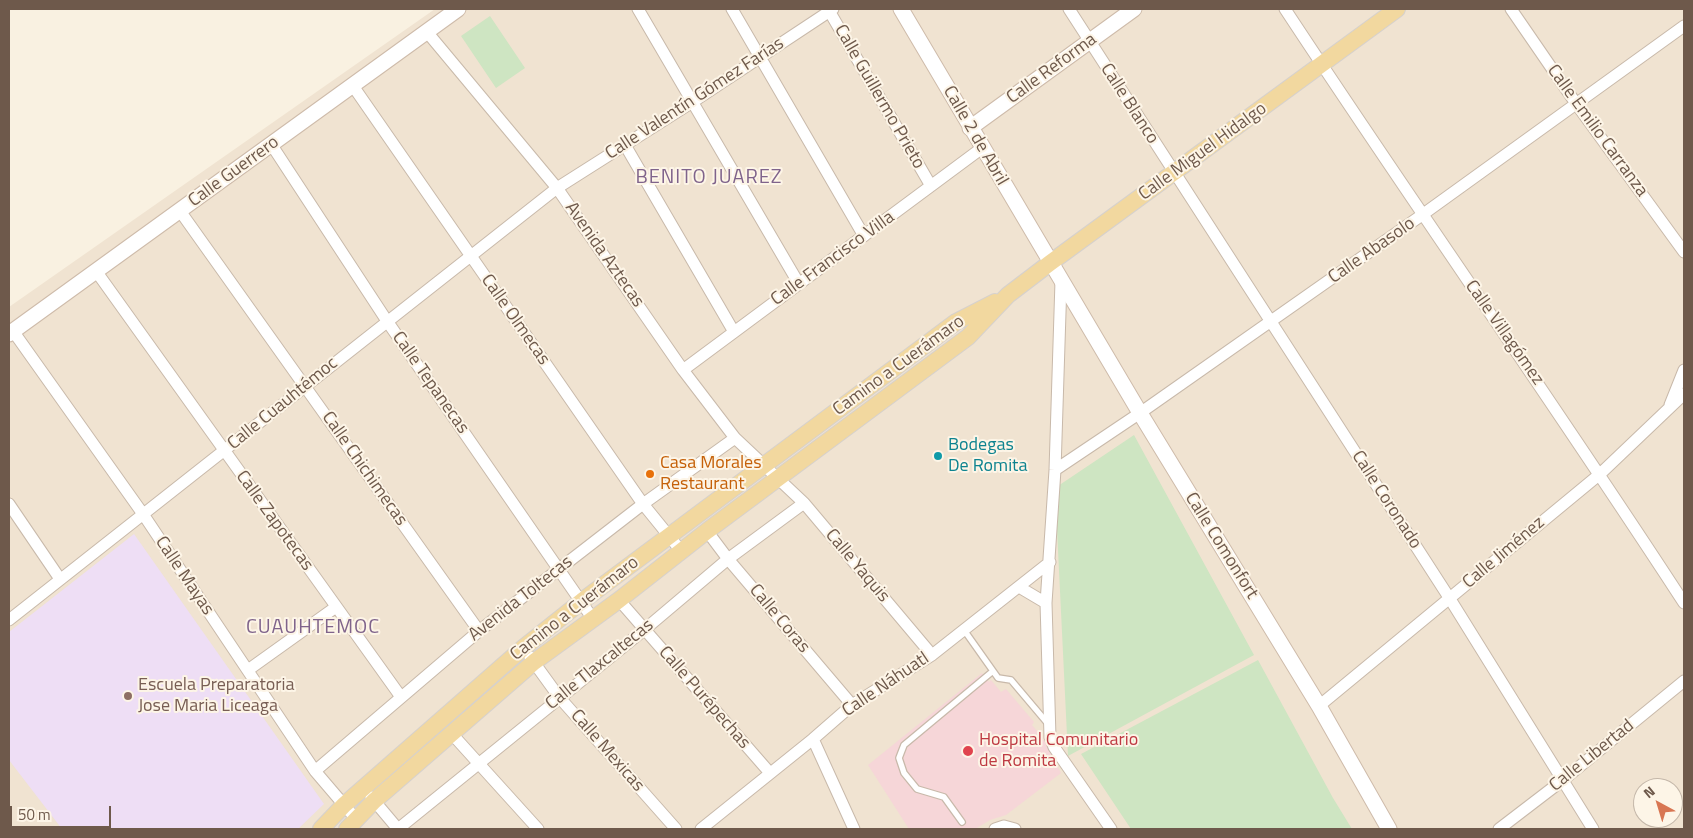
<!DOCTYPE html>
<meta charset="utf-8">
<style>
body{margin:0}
#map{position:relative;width:1693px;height:838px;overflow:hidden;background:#f9f1e1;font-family:"Titillium Web",sans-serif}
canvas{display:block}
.frame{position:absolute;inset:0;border:10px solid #6e594b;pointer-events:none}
.north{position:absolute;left:1633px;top:778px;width:50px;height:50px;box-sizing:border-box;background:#fdf5e7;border:1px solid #c4b7a9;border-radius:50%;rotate:321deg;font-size:14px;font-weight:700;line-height:20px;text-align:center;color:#6e594b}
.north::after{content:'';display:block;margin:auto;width:18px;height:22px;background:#d87652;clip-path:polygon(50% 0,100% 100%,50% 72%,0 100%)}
.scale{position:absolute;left:10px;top:806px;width:101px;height:22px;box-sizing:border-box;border:2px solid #6e594b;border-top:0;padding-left:6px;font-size:15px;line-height:18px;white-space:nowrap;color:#6e594b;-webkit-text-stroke:4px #fdf5e7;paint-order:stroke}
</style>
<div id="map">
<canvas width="1693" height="838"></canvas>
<div class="frame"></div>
<div class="north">N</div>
<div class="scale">50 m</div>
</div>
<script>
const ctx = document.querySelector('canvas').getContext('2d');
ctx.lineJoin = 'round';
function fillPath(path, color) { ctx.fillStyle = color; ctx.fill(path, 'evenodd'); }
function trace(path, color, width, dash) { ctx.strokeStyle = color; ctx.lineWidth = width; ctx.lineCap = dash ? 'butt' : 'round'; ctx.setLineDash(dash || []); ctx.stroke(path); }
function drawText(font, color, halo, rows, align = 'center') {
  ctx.font = font + ' "Titillium Web",sans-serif'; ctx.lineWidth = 4; ctx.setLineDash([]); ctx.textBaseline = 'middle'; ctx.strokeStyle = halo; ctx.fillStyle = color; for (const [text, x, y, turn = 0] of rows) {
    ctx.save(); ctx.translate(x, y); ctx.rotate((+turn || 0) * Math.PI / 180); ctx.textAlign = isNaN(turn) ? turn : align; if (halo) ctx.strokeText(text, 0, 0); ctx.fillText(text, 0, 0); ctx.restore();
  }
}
const residential = new Path2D(`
 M 435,9 L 1684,9 L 1684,829 L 11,829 L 9,825 L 9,307 ZM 1643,788 L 1673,788 L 1673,818 L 1643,818 Z`);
const education = new Path2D(`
 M 134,534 L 324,804 L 298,829 L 62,829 L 9,760 L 9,632 Z`);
const medical = new Path2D(`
 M 982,673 L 989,682 L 991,680 L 1001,692 L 1006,689 L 1034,722 L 1032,725 L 1042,737 L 1061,773 L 1006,815 L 990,820 L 975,829 L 909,829 L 868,765 Z`);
const green = new Path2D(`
 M 490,16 L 525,68 L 496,88 L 461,36 Z
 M 1134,435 L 1254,655 L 1068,756 L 1055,488 Z
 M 1258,660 L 1333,798 L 1352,829 L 1131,829 L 1081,754 Z`);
const lane = new Path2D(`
 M 964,630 L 998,678 L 1011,680 L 1049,725
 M 962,822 L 944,797 L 917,789 L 904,773 L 899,758 L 904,745 L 993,671`);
const street = new Path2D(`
 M 638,9 L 799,284
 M 732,9 L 864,236
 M 828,9 L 931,186
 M 1069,9 L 1450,599 L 1593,829
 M 1285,9 C 1416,208 1554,403 1684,603
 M 1511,9 L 1577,105 L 1684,252
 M 427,32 L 557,188 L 683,370 L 735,438 L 804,503 L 932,655
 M 353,86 L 643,504 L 682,552
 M 271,144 L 387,321 L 593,619
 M 625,145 L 734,332
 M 180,211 L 479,631
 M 96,271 L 401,697
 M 1061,281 L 1055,470 L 1046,603 L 1050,737 L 1054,747 L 1111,829
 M 13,331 L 143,514 L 315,771 L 356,819
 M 683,370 L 982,148
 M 1670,405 L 1684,370
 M 1055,470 L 1140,413 L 1422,215 L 1684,26
 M 9,504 L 60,579
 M 707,531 L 728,559 L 852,705
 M 1019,587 L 1046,603
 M 619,600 L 770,773
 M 9,620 L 557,188 L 694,101 L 833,9
 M 530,657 L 559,697 L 676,829
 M 248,670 L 336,607
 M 1319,706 L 1600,474 L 1684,394
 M 452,734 L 538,829
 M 813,739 L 854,829
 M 315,771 L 479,631 L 643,504 L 735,438
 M 371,797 L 398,829
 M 398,829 L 644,630 L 728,559 L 804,503
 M 701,829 L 813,739 L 852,705 L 932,655 L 1050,562
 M 995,829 L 1004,826 L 1015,829
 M 1499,829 L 1563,780 L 1684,681`);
const secondary = new Path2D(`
 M 901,9 L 1140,413 L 1319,706 L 1389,829
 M 970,128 L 1134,9
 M 9,334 L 458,9`);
const primary = new Path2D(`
 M 321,829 L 344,805 L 523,648 L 582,601 L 956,322 L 995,302
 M 347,829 L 374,801 L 534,662 L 619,600 L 707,531 L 968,337 L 1008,295 L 1050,263 L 1397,9`);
const markers = [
 [938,456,5,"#0f9aa8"],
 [650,474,5,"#e8710a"],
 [128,696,5,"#8d6e63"],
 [968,751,6,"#e0444e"]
];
const streetNames = [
 ["Calle Reforma",1052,69,-36],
 ["Calle Guillermo Prieto",879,97,60],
 ["Calle Valentín Gómez Farías",695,99,-33],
 ["Calle Blanco",1129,104,57],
 ["Calle Emilio Carranza",1597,131,54],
 ["Calle 2 de Abril",975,136,60],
 ["Calle Miguel Hidalgo",1203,152,-36],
 ["Calle Guerrero",234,172,-36],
 ["Calle Abasolo",1372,251,-35],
 ["Avenida Aztecas",604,255,55],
 ["Calle Francisco Villa",833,259,-36],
 ["Calle Olmecas",515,320,55],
 ["Calle Villagómez",1504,333,55],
 ["Camino a Cuerámaro",899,366,-36],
 ["Calle Tepanecas",430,383,55],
 ["Calle Cuauhtémoc",283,404,-39],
 ["Calle Chichimecas",364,469,55],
 ["Calle Coronado",1386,500,57],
 ["Calle Zapotecas",274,521,54],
 ["Calle Comonfort",1221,546,58],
 ["Calle Jiménez",1504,553,-40],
 ["Calle Yaquis",857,566,50],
 ["Calle Mayas",184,576,56],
 ["Avenida Toltecas",521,599,-38],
 ["Camino a Cuerámaro",575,609,-38],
 ["Calle Coras",779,619,50],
 ["Calle Tlaxcaltecas",600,665,-39],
 ["Calle Náhuatl",886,685,-34],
 ["Calle Purépechas",704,698,49],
 ["Calle Mexicas",607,751,49],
 ["Calle Libertad",1592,756,-39]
];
const cultureNames = [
 ["Bodegas",948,446],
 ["De Romita",948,467]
];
const foodNames = [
 ["Casa Morales",660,464],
 ["Restaurant",660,485]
];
const educationNames = [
 ["Escuela Preparatoria",138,686],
 ["Jose Maria Liceaga",138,707]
];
const healthNames = [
 ["Hospital Comunitario",979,741],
 ["de Romita",979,762]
];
const quarterNames = [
 ["BENITO JUAREZ",709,178],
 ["CUAUHTEMOC",313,628]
];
fillPath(residential, '#f0e3d1');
fillPath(education, '#eedef5');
fillPath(medical, '#f6d6d8');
fillPath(green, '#cee5c2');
trace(lane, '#c8b9aa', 8);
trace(street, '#c8b9aa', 13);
trace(secondary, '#cebbaa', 17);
trace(primary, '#d6d1cd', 18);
trace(lane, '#fff', 5.5);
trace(street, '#fff', 11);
trace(secondary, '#fff', 15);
trace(primary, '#f2d89f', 16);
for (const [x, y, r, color] of markers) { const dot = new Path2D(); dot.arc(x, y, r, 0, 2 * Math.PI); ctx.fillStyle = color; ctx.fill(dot); trace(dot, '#fdf5e7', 2); }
drawText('18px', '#6e594b', '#fdf5e7', streetNames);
drawText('18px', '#0d838f', '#fdf5e7', cultureNames, 'left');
drawText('18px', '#c56008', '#fdf5e7', foodNames, 'left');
drawText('18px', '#785e54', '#fdf5e7', educationNames, 'left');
drawText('18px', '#be3a42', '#fdf5e7', healthNames, 'left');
ctx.letterSpacing = '1px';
drawText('20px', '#7f638b', '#fdf5e7', quarterNames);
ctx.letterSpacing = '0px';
</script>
